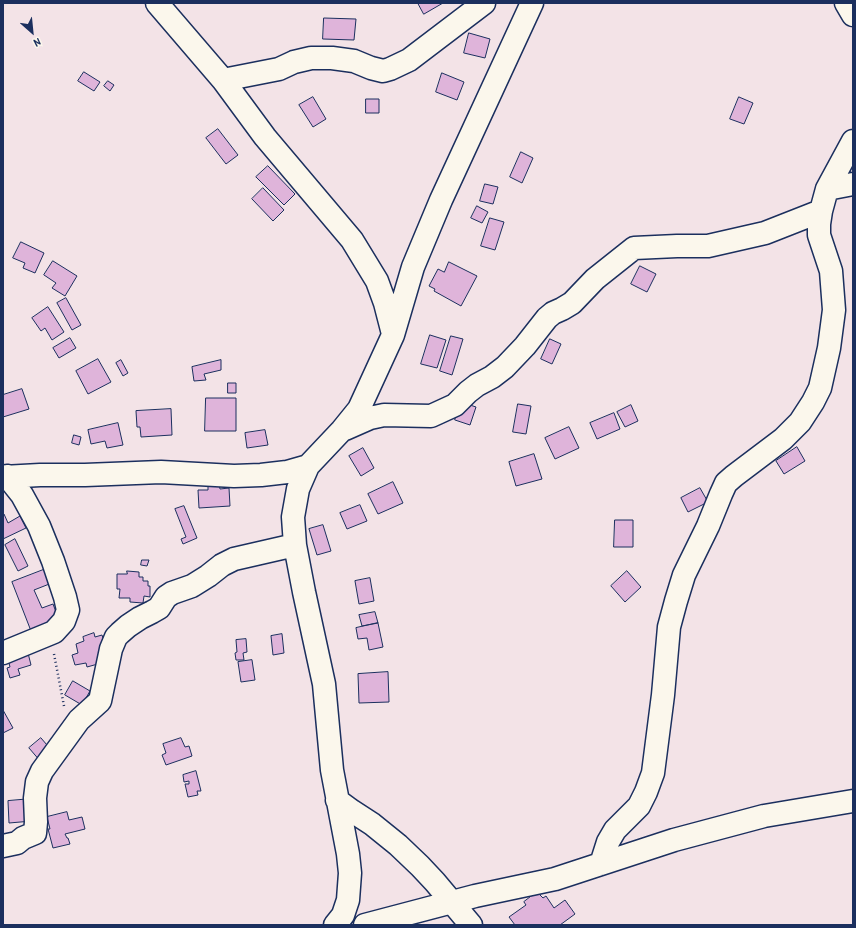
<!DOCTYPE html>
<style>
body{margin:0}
#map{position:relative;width:856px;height:928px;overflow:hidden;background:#f3e3e7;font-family:"Patrick Hand",sans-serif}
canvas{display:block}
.frame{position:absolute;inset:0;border:4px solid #1b2f5e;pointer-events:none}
.north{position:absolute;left:12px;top:12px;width:40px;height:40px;-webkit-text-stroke:3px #fbf7ec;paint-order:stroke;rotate:153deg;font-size:11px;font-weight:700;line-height:16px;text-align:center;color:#1b2f5e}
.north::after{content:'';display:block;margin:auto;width:14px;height:18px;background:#1b2f5e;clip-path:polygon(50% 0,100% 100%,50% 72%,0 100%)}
</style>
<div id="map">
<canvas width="856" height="928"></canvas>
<div class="frame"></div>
<div class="north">N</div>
</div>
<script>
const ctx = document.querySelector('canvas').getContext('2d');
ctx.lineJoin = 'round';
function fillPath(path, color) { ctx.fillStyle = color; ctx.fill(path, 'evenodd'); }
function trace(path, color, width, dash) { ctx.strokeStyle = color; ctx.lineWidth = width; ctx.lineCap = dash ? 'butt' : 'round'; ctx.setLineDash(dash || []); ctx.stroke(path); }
const building = new Path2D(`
 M 418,3 L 443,3 L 424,14 Z
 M 324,18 L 356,19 L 354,40 L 323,39 Z
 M 469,33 L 490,39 L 485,58 L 464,53 Z
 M 84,72 L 100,82 L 94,91 L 78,81 Z
 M 442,73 L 464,82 L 457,100 L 436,92 Z
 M 108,81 L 114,85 L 110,91 L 104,86 Z
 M 313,97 L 326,119 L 313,127 L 299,105 Z
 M 739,97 L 753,103 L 744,124 L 730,119 Z
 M 366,99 L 379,99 L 379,113 L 366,113 Z
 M 218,129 L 238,155 L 226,164 L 206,138 Z
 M 521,152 L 533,158 L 522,183 L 510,177 Z
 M 268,166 L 295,194 L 284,205 L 256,177 Z
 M 485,184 L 498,187 L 493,204 L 480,201 Z
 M 263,188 L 284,210 L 273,221 L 252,199 Z
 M 477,206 L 488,212 L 482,223 L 471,218 Z
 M 490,218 L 504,222 L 495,250 L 481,246 Z
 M 21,242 L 44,253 L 35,273 L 23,268 L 25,263 L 13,258 Z
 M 53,261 L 77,276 L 65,296 L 52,288 L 56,283 L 44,275 Z
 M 449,262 L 477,276 L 461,306 L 434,291 L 435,289 L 429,286 L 438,269 L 444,272 Z
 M 640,266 L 656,274 L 647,292 L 631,284 Z
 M 66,298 L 81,325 L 72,330 L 57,303 Z
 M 48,307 L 64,332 L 52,340 L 45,328 L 41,331 L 32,318 Z
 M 430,335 L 446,340 L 437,368 L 421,364 Z
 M 451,336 L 463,339 L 452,375 L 440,371 Z
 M 70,338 L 76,348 L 59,358 L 53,348 Z
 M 550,339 L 561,344 L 552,364 L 541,359 Z
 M 98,359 L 111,382 L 88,394 L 76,371 Z
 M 121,360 L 128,373 L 123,376 L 116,363 Z
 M 221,360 L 221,370 L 204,374 L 206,380 L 194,381 L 192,367 Z
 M 228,383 L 236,383 L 236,393 L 228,393 Z
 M 22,389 L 29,409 L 3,417 L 3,395 Z
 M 206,398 L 236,398 L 236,431 L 205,431 Z
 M 461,402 L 476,407 L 470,425 L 455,420 Z
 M 518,404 L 531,406 L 526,434 L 513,432 Z
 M 631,405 L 638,421 L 625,427 L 617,412 Z
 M 171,409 L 172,435 L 141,437 L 140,427 L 137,427 L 136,411 Z
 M 614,413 L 620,429 L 597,439 L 590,423 Z
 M 118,423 L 123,445 L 107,448 L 105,441 L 91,444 L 88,430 Z
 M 569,427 L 579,448 L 555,459 L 545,438 Z
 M 265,430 L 268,445 L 247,448 L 245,433 Z
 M 74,435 L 81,437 L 79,445 L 72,443 Z
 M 797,447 L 805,461 L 784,474 L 776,461 Z
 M 363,448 L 374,468 L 361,476 L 349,456 Z
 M 534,454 L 542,479 L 516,486 L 509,462 Z
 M 393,482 L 403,503 L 378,514 L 368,494 Z
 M 219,484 L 220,489 L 229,488 L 230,506 L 199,508 L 198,490 L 208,490 L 208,485 Z
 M 700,488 L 708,502 L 688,512 L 681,498 Z
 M 360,505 L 367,521 L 347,529 L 340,513 Z
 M 184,506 L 197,538 L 183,544 L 181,539 L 186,537 L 175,509 Z
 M 3,514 L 4,514 L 8,523 L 20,516 L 26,528 L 3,539 Z
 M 615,520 L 633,520 L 633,547 L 614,547 Z
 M 323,525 L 331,551 L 317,555 L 309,529 Z
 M 15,539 L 28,566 L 18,571 L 5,545 Z
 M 142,560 L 149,560 L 147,566 L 141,565 Z
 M 51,567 L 57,581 L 34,590 L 42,608 L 53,604 L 59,620 L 31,631 L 12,582 Z
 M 127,571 L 139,572 L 139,577 L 143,577 L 143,581 L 148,581 L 148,586 L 150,586 L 150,597 L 144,596 L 143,603 L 130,602 L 130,598 L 119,598 L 120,589 L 117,589 L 117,574 L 127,574 Z
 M 627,571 L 641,587 L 625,602 L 611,586 Z
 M 370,578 L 374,601 L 359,604 L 355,581 Z
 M 375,612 L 378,623 L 362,626 L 359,615 Z
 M 378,623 L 383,647 L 369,650 L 367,638 L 358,639 L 356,628 Z
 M 94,633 L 95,637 L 102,635 L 108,654 L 105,662 L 87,667 L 86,663 L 75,665 L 72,655 L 78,653 L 76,644 L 84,641 L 83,637 Z
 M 282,634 L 284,653 L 273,655 L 271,636 Z
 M 246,639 L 247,652 L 243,653 L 244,660 L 236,660 L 235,653 L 237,652 L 236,640 Z
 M 27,649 L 31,665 L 18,669 L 20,675 L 10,678 L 7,668 L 10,667 L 7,655 Z
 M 252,660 L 255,680 L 241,682 L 238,662 Z
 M 388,672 L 389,702 L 359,703 L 358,674 Z
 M 73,681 L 90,691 L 82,705 L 65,695 Z
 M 3,710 L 13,728 L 3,733 Z
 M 41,738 L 53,752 L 41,762 L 29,748 Z
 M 181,738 L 185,747 L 189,746 L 192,756 L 166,765 L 162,755 L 166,753 L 163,744 Z
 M 196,771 L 201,791 L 197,791 L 198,795 L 188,797 L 185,784 L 189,784 L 189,781 L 184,782 L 183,775 Z
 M 31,799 L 32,821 L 9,823 L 8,801 Z
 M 67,812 L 69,820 L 82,817 L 85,829 L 65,834 L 67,838 L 68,838 L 70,844 L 53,848 L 48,829 L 50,829 L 47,817 Z
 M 537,892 L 543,898 L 546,896 L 554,908 L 565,900 L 575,914 L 560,925 L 515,925 L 509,917 L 526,905 L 524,902 Z`);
const path = new Path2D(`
 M 54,654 L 64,706`);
const minor = new Path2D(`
 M 157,3 L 223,80 L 265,137 L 352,240 L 377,281 L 385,303 L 393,334
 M 846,3 L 853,15
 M 223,80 L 279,69 L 294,62 L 311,58 L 332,58 L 354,61 L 371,68 L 383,71 L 390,69 L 409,60 L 484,3
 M 827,189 L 853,184
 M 345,429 L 370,418 L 384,415 L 431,416 L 455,405 L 468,392 L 477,385 L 492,377 L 505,367 L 525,346 L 547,318 L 553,313 L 562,309 L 572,303 L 595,279 L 634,248 L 677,246 L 708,246 L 765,233 L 821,211
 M 3,477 L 40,475 L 85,475 L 161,472 L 234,476 L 261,475 L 287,472 L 308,466
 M 3,653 L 54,632 L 64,621 L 68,610 L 65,597 L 53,561 L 39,526 L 22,495 L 7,476
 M 337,800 L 352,811 L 372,824 L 398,845 L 420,866 L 435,882 L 471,925
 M 3,846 L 17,843 L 23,838 L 35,833 L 36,822 L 35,798 L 37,782 L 42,771 L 79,720 L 100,701 L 111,649 L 116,637 L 120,633 L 128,626 L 140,618 L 152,612 L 159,608 L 166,597 L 172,593 L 192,586 L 208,576 L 222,565 L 234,559 L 295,545
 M 601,864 L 608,842 L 615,830 L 639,806 L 646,792 L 653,773 L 663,695 L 669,627 L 676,601 L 684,575 L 708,526 L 721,494 L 726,483 L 734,476 L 783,439 L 800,422 L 813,402 L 820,388 L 829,348 L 834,310 L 831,271 L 819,235 L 819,224 L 821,211 L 827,189 L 853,141
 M 335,925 L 343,915 L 348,900 L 350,873 L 348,854 L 332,770 L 324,684 L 304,592 L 295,545 L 293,517 L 298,489 L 308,466 L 342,430 L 359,409 L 393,335 L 413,267 L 441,200 L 532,3
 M 365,925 L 475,896 L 555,879 L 674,840 L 764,816 L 853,801`);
fillPath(building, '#dfb4da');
trace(building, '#1b2f5e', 1);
trace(minor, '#1b2f5e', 25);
trace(path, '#1b2f5e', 2.5, [1, 3]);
trace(minor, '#fbf7ec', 22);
</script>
